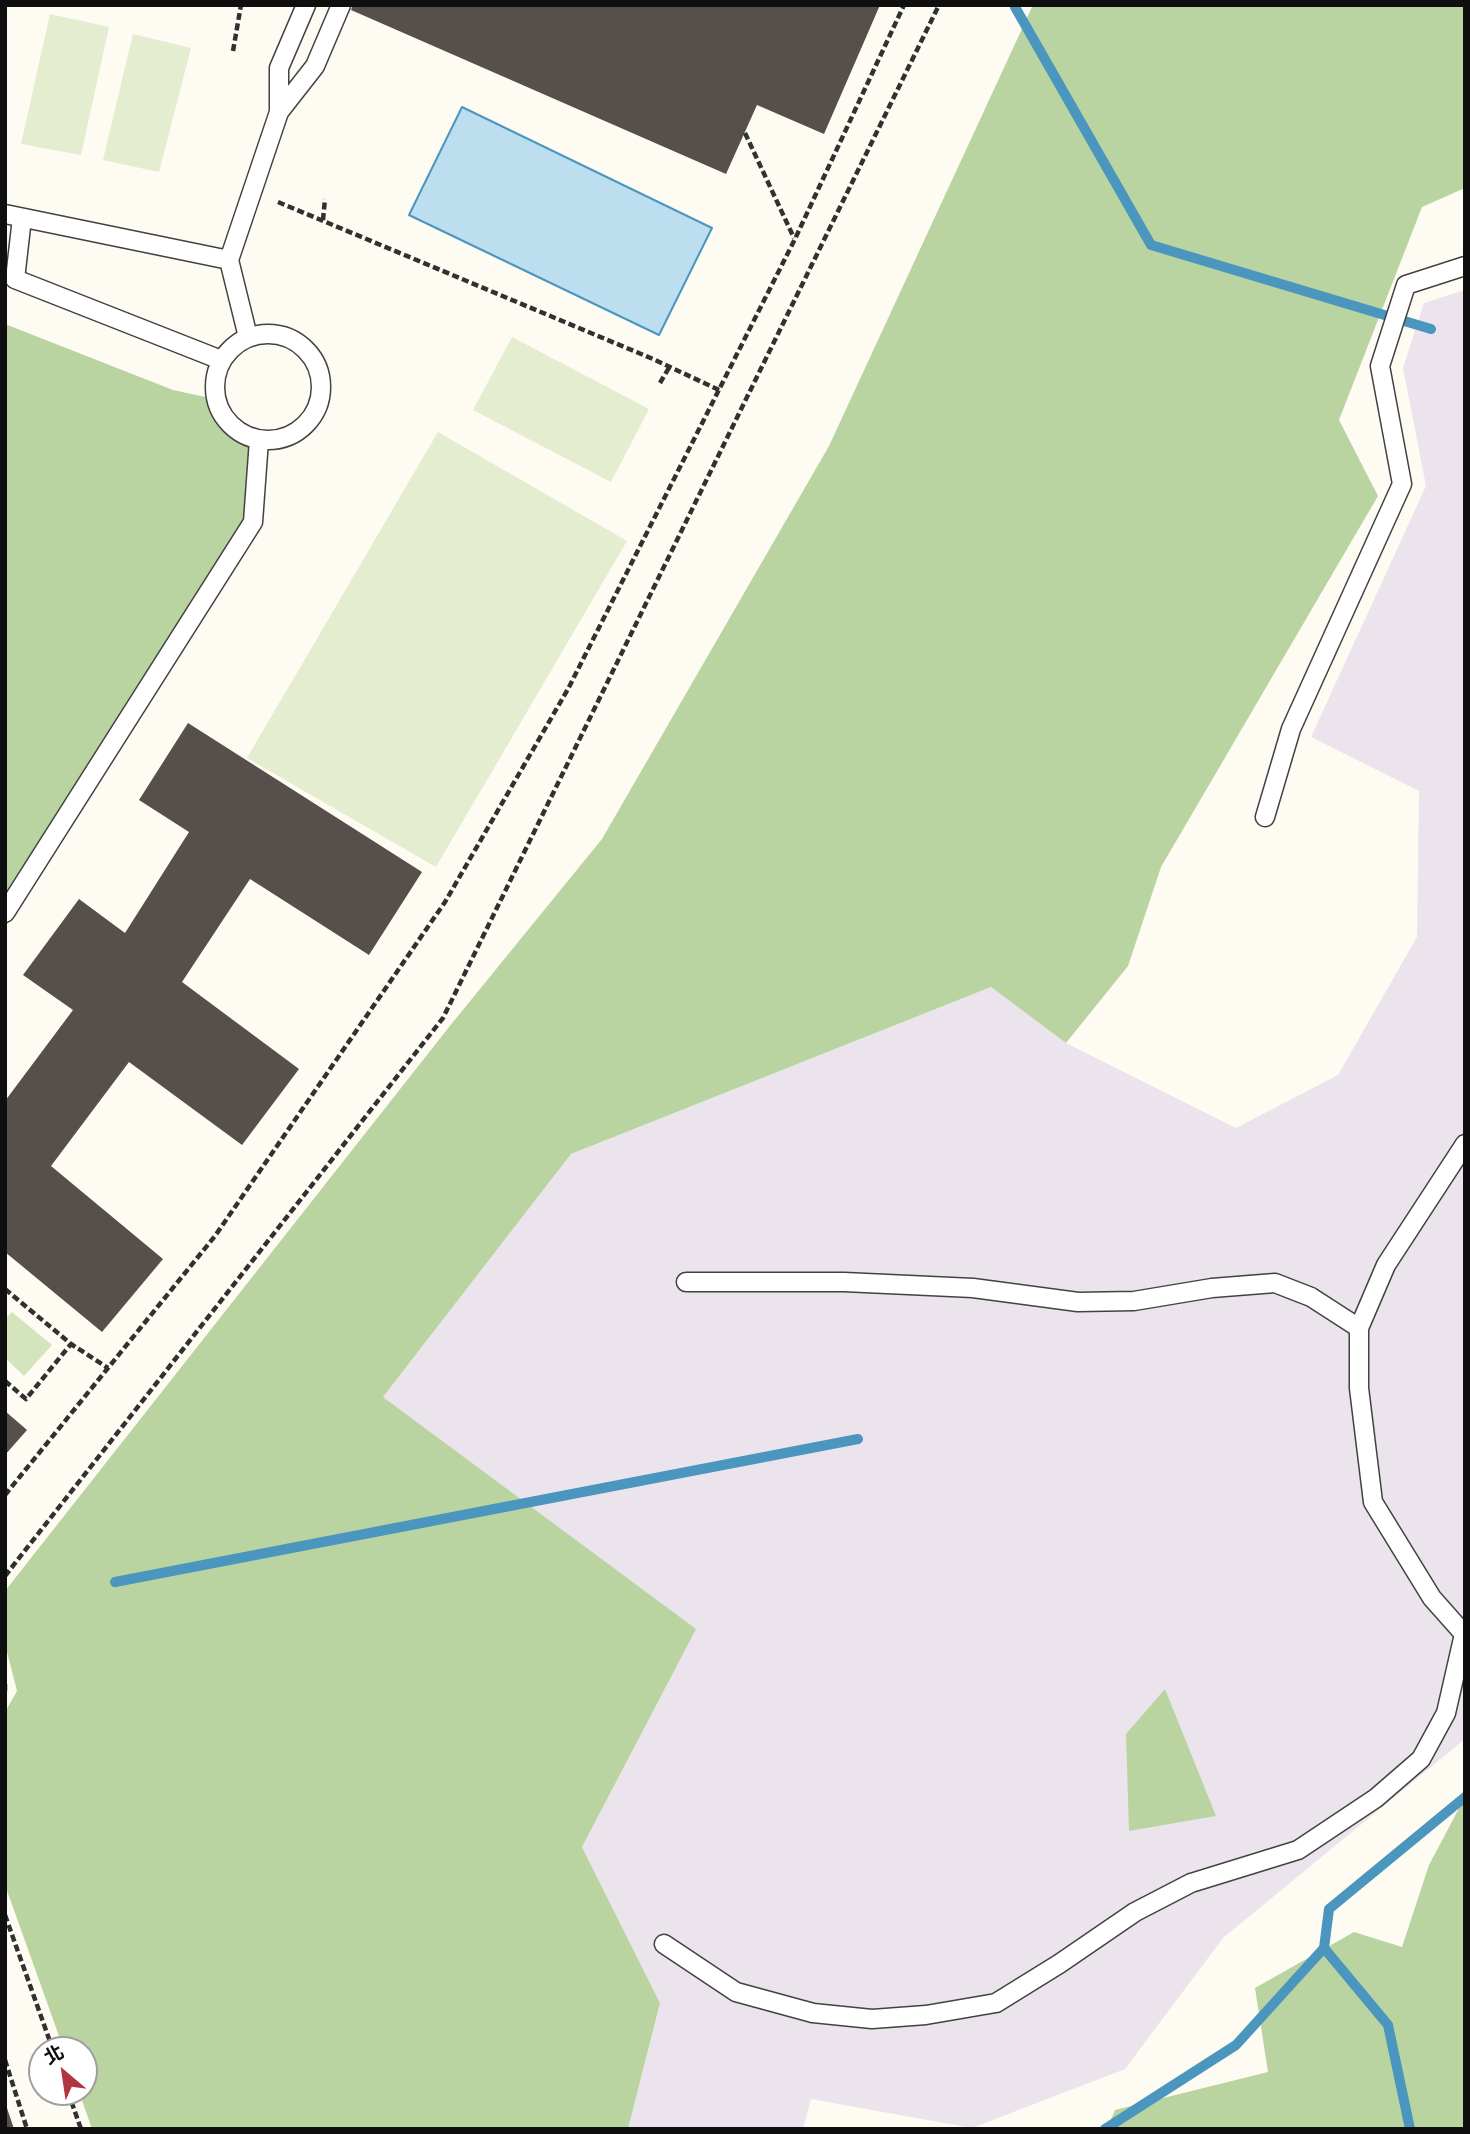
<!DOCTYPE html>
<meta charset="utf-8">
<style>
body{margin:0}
#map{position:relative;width:1470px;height:2134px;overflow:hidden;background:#fdfbf2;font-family:Lora,"Noto Sans TC",serif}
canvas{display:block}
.frame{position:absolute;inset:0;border:7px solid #0f0f0f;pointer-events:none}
.north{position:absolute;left:28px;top:2036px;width:70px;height:70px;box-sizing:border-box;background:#fff;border:2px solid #9f9f9f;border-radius:50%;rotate:331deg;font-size:19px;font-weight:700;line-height:28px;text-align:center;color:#0f0f0f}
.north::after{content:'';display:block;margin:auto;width:24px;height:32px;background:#af3641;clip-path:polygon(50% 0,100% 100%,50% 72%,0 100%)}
</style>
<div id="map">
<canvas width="1470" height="2134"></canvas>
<div class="frame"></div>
<div class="north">北</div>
</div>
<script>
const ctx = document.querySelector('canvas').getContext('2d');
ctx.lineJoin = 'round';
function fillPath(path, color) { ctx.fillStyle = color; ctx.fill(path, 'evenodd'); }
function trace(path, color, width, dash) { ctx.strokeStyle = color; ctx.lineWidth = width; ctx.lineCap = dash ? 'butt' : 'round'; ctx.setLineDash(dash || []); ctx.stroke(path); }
const industrial = new Path2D(`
 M 1465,290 L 1465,1739 L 1223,1938 L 1125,2069 L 972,2128 L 811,2099 L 803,2129 L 628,2129 L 660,2003 L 582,1847 L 695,1629 L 383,1397 L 571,1154 L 991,987 L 1066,1043 L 1236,1128 L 1338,1075 L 1417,937 L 1419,791 L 1311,737 L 1426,486 L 1403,368 L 1424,303 Z`);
const green = new Path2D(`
 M 12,1312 L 52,1345 L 24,1376 L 5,1358 L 5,1319 Z`);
const forest = new Path2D(`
 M 1033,5 L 1465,5 L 1465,188 L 1422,207 L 1339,420 L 1378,496 L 1161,867 L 1128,966 L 1066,1043 L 991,987 L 571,1154 L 383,1397 L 696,1629 L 582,1847 L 660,2003 L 628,2129 L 92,2129 L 79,2092 L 84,2092 L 84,2050 L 64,2050 L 5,1885 L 5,1712 L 17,1691 L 5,1644 L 5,1591 L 449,1027 L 602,839 L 829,446 Z
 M 5,324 L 173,390 L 215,399 C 225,421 236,433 259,440 L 253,522 L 5,913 Z
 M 1165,1689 L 1216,1816 L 1129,1831 L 1126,1734 Z
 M 1465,1797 L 1465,2129 L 1107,2129 L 1115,2110 L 1268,2072 L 1255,1988 L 1354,1932 L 1402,1947 L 1429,1865 Z`);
const pitch = new Path2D(`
 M 50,14 L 109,27 L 81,155 L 21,144 Z
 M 133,34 L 191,48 L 159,172 L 103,160 Z
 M 512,337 L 649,409 L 611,482 L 473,410 Z
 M 438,432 L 627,541 L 436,867 L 247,758 Z`);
const water = new Path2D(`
 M 462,107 L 712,228 L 659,335 L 409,215 Z`);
const stream = new Path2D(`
 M 1015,7 L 1151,245 L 1431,329
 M 115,1582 L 858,1439
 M 1105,2129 L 1236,2045 L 1324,1948
 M 1410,2129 L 1388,2025 L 1324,1948 L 1329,1909 L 1465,1797`);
const building = new Path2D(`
 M 353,5 L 880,5 L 824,134 L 757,105 L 726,174 L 351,10 Z
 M 188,723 L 422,872 L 369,955 L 250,879 L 182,982 L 299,1069 L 242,1145 L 129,1062 L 51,1166 L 163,1259 L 102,1332 L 5,1252 L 5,1101 L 73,1010 L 23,975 L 79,899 L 125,933 L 189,832 L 139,800 Z
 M 5,1411 L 27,1430 L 5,1455 Z
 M 5,2105 L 6,2105 L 14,2129 L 5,2129 Z`);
const path = new Path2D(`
 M 233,51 L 241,5
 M 745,133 L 794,238
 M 278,202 L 653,359 L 719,390
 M 323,220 L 325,199
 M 660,383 L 670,366
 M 5,1289 L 71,1344 L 108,1368
 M 5,1381 L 26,1399 L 71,1344
 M 5,1495 L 215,1236 L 445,902 L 568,689 L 795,239 L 904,5
 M 5,1576 L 443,1018 L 939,5
 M 5,1684 L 5,1693
 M 5,1915 L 53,2050
 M 5,2060 L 27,2129
 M 68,2092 L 81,2129`);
const service = new Path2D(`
 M 279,112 L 315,66 L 341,5
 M 5,214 L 229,260
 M 22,218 L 15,279 L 221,360
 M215 387a53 53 0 1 1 106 0a53 53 0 1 1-106 0Z
 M 248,337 L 229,260 L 279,112 L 279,68 L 306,5
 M 1265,817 L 1291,729 L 1402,484 L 1380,366 L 1406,285 L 1465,266
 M 5,913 L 253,522 L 259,440
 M 686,1282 L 844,1282 L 973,1288 L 1078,1302 L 1134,1301 L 1212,1288 L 1275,1283 L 1311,1297 L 1359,1328
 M 664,1944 L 736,1992 L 813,2013 L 872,2019 L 926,2015 L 996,2003 L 1059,1964 L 1135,1912 L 1191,1883 L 1298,1850 L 1376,1798 L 1421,1759 L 1446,1713 L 1464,1634 L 1432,1598 L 1373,1502 L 1359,1388 L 1359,1328 L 1386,1265 L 1465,1144`);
fillPath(industrial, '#ebe4ec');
fillPath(green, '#d4e5be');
fillPath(forest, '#b9d4a0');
fillPath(pitch, '#e4edcf');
fillPath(water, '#bcdeef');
trace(water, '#4b96be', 2);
trace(stream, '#4b96be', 10);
fillPath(building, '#564f4c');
trace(service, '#424242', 21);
trace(path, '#313131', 4.5, [7, 3.5]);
trace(service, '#fff', 18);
</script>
